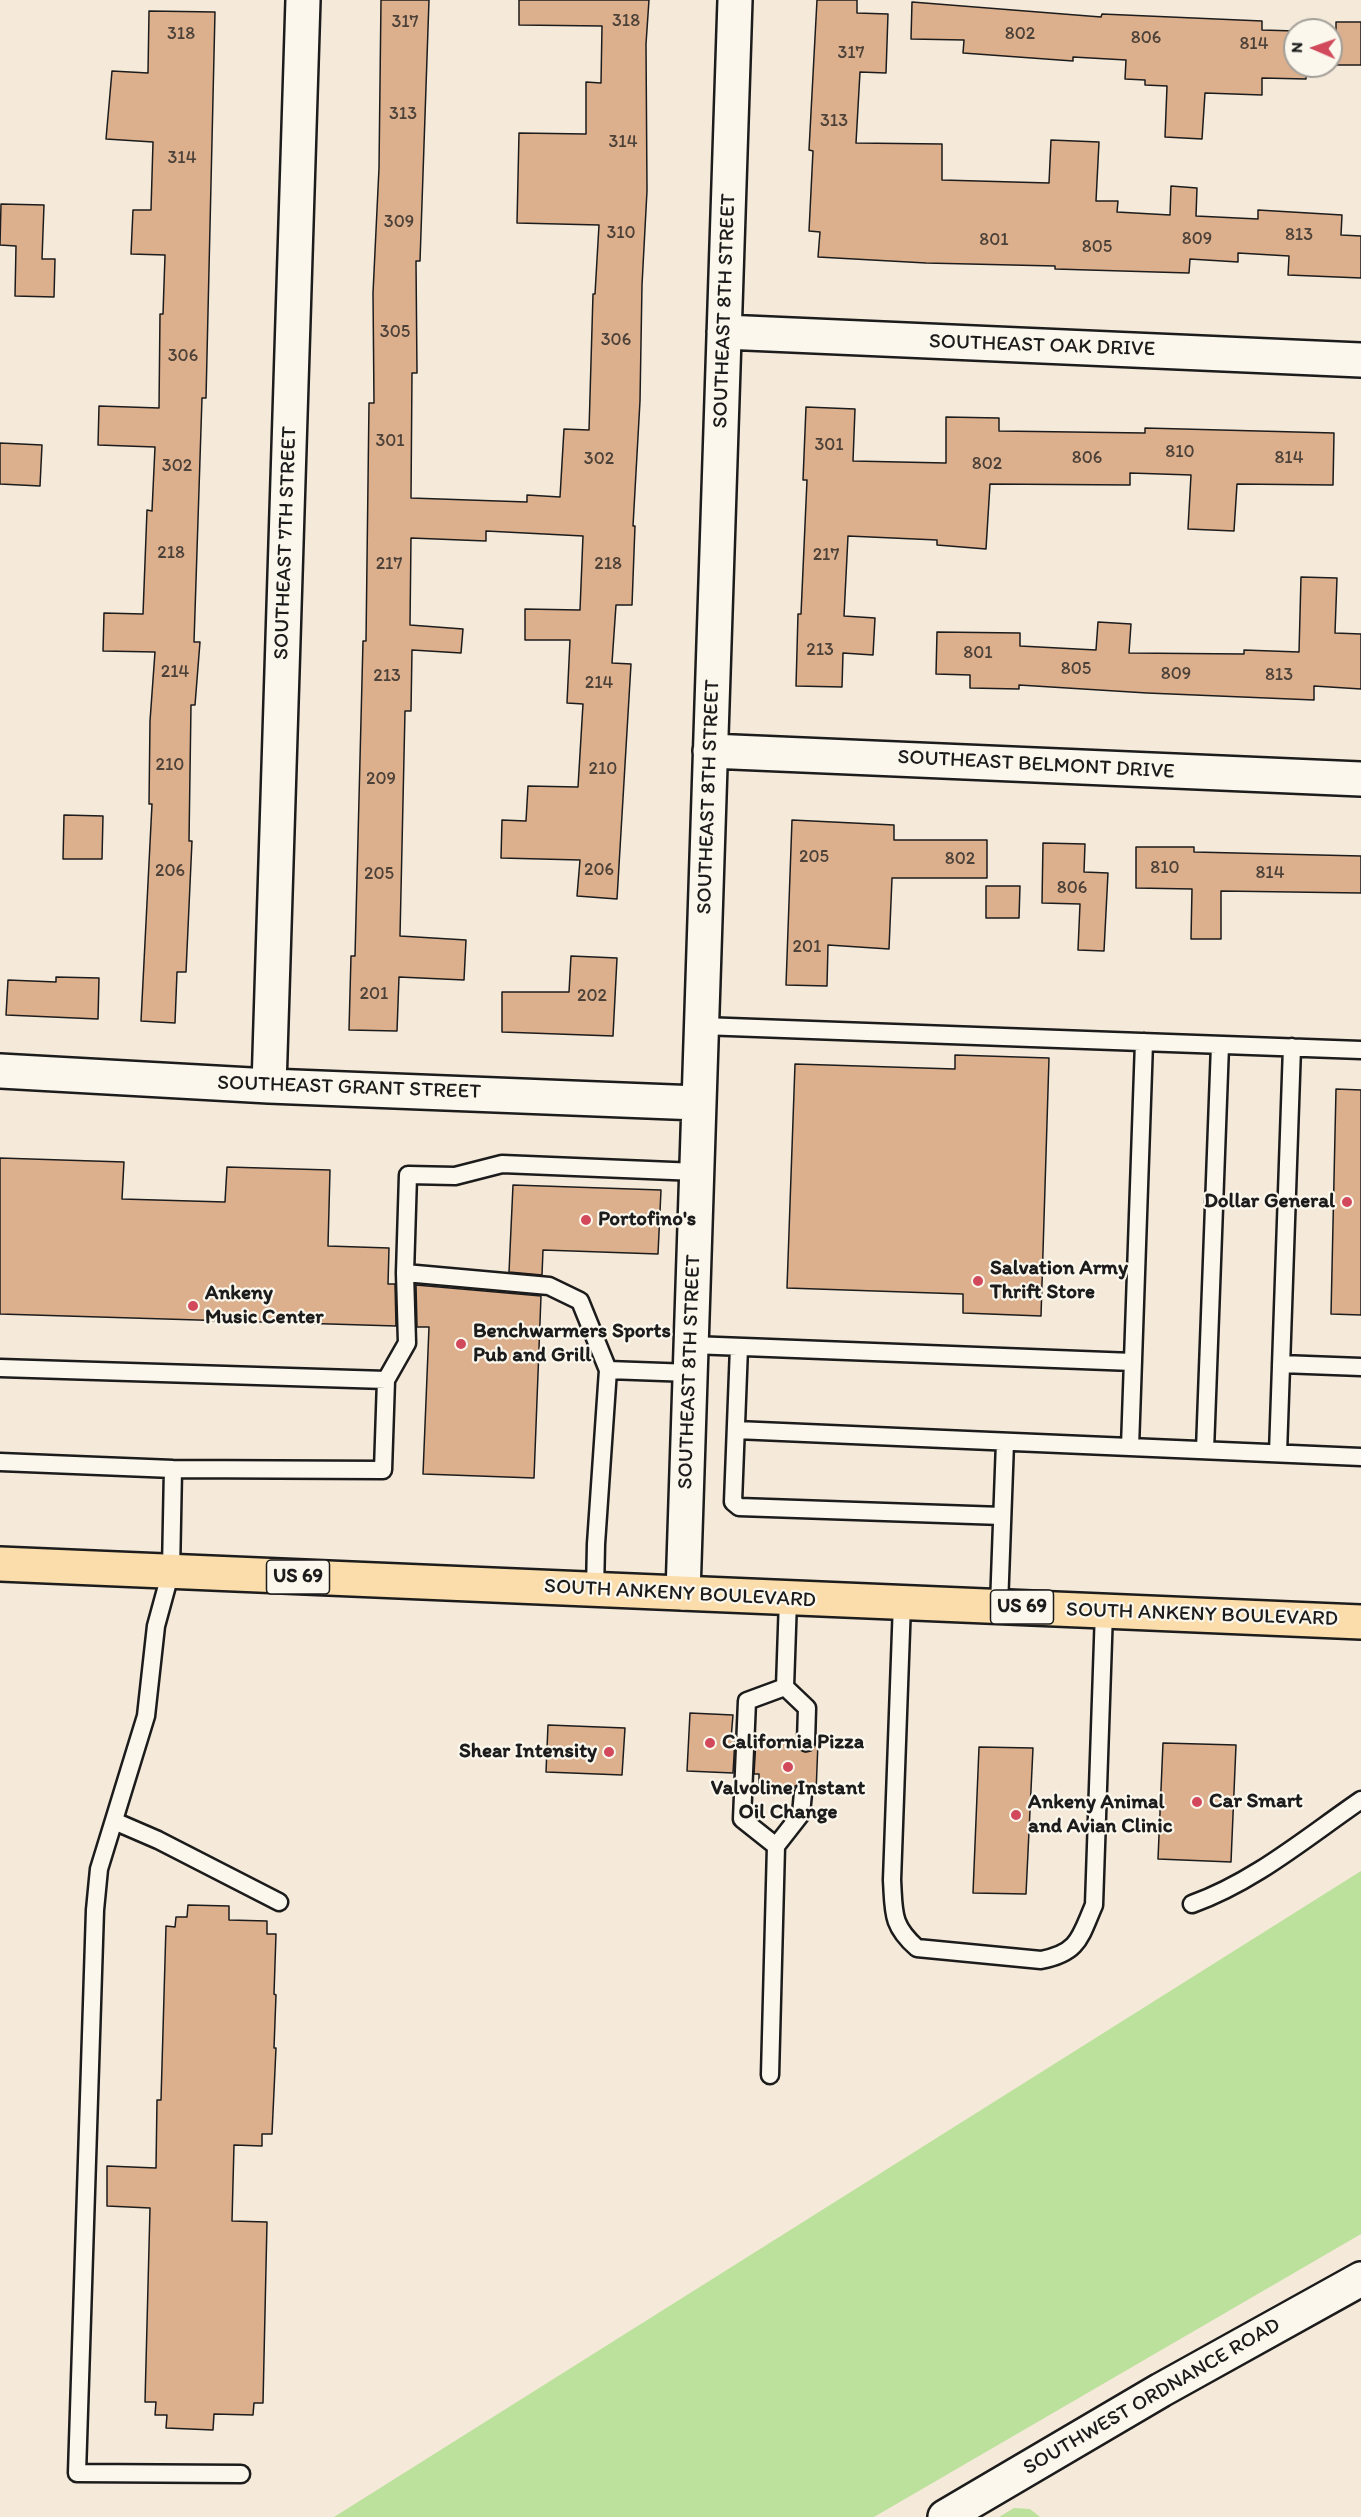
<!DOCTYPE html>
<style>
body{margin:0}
#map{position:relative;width:1361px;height:2517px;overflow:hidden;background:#f5e9d9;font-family:Itim,sans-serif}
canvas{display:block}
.north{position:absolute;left:1283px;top:18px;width:60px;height:60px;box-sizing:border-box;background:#fbf7ec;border:2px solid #a29f99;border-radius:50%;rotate:272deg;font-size:16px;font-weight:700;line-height:24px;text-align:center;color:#1c1c1c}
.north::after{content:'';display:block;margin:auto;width:21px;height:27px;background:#d1495b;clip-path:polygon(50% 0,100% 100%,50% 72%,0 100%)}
</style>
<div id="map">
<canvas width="1361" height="2517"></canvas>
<div class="north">N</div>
</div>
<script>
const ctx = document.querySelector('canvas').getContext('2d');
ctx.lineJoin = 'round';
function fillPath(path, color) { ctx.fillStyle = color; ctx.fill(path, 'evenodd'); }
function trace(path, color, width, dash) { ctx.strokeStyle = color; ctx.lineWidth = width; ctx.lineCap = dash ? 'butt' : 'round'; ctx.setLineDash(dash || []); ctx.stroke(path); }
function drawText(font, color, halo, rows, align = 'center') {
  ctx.font = font + ' Itim,sans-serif'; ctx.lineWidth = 4.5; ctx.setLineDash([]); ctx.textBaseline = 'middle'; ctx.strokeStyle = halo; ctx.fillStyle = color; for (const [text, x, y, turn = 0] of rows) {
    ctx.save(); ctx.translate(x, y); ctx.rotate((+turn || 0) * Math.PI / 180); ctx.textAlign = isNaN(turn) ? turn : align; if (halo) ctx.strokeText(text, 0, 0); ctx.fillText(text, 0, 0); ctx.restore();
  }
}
const green = new Path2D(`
 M 1361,1871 L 1361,2234 L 874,2517 L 334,2517 Z
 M 1014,2508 L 1030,2509 L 1040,2517 L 999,2517 Z`);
const building = new Path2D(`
 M 381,0 L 429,0 L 420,261 L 416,261 L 417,373 L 412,373 L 411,498 L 527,502 L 527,495 L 560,497 L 564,429 L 589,430 L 593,294 L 595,294 L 599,225 L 517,223 L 519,133 L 586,134 L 586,82 L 601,83 L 602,26 L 519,25 L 519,0 L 649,0 L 646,44 L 647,191 L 642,285 L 640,401 L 633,526 L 635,526 L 632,605 L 616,605 L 612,663 L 631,664 L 617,899 L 577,896 L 580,860 L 501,858 L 502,820 L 526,821 L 528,786 L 578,787 L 583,704 L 567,703 L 570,640 L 525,640 L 525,609 L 580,610 L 583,536 L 486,531 L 486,541 L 411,538 L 410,625 L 463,629 L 461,653 L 412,650 L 411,711 L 405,711 L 400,936 L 466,940 L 464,980 L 399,977 L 397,1031 L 349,1030 L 351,956 L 355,956 L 363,641 L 366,641 L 369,403 L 374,403 L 373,293 L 379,168 Z
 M 817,0 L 857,0 L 857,13 L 888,14 L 886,73 L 860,72 L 856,143 L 942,144 L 942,180 L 1049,183 L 1051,140 L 1099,142 L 1096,201 L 1118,201 L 1117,212 L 1170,215 L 1171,186 L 1197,188 L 1196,216 L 1258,219 L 1258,210 L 1342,215 L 1341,235 L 1361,236 L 1361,278 L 1288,275 L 1289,256 L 1238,253 L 1238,262 L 1190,259 L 1189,273 L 1055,269 L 1055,266 L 926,263 L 818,257 L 820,232 L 809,231 L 813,151 L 809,150 Z
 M 912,2 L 1101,17 L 1102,14 L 1262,21 L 1262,30 L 1295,31 L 1295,66 L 1307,66 L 1306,79 L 1262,78 L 1262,95 L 1205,93 L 1202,139 L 1165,137 L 1167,86 L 1145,85 L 1145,80 L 1125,79 L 1126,60 L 1073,57 L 1073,61 L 963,53 L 964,40 L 911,39 Z
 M 149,11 L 215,12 L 206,398 L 202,398 L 194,642 L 200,642 L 195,705 L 191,705 L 189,841 L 192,841 L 186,972 L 177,972 L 175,1023 L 141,1021 L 152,804 L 149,804 L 150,721 L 155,652 L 103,651 L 104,613 L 143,614 L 147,510 L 152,511 L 155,447 L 98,445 L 99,406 L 159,408 L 160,314 L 163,314 L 165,255 L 131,254 L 133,210 L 151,210 L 153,142 L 106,139 L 112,71 L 148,73 Z
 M 1336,22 L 1361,22 L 1361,65 L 1331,65 L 1331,32 L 1336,32 Z
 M 1,204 L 44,205 L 42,259 L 55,259 L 54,297 L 15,296 L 16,246 L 0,245 Z
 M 806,407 L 855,409 L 853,461 L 946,463 L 946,417 L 999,418 L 999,431 L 1145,433 L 1145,428 L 1334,433 L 1333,485 L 1237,484 L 1234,531 L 1188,529 L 1191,475 L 1130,473 L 1130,485 L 990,484 L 986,549 L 937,545 L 937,540 L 848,536 L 844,616 L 875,618 L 873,655 L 843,653 L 842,687 L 796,686 L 798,614 L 801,614 L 807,480 L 803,480 Z
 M 0,443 L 42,445 L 40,486 L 0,484 Z
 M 1301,577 L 1337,578 L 1335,633 L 1361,634 L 1361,689 L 1314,686 L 1314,700 L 1147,693 L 1019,685 L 1019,689 L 970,688 L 970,675 L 936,674 L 937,632 L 1020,633 L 1020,646 L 1096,650 L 1098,622 L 1131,624 L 1129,653 L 1244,654 L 1244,650 L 1299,652 Z
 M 64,815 L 103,816 L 102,859 L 63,859 Z
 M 792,820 L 894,825 L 894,840 L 987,840 L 987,878 L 892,878 L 889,949 L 828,945 L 827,986 L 786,985 Z
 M 1043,843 L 1085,844 L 1084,872 L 1108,873 L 1104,951 L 1078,950 L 1080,904 L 1042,903 Z
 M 1136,847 L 1194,847 L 1194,852 L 1361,856 L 1361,893 L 1221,891 L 1221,939 L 1191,939 L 1192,889 L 1136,888 Z
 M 986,886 L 1020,886 L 1019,918 L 986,918 Z
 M 571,956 L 617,958 L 613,1036 L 502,1032 L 502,992 L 569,992 Z
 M 56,977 L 99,978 L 98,1019 L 6,1015 L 8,980 L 56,982 Z
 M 955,1055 L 1049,1058 L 1041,1316 L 963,1313 L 963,1294 L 787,1288 L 795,1064 L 955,1069 Z
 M 1336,1089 L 1361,1090 L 1361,1315 L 1331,1314 Z
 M 0,1158 L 124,1162 L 122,1199 L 225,1202 L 227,1167 L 330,1170 L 328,1246 L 389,1248 L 388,1284 L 395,1284 L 396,1326 L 0,1314 Z
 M 513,1185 L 661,1190 L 658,1254 L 543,1250 L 542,1275 L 509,1272 Z
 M 416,1285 L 541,1296 L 534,1478 L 423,1474 L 429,1327 L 417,1327 Z
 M 690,1713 L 733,1715 L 731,1739 L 735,1739 L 733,1773 L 687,1771 Z
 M 548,1725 L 625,1728 L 622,1775 L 546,1772 Z
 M 756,1740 L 796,1741 L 797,1747 L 805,1752 L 811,1751 L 818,1742 L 816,1793 L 813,1793 L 810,1785 L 803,1783 L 795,1786 L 793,1792 L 759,1791 L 759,1774 L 754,1774 Z
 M 1163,1743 L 1236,1745 L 1231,1862 L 1158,1859 Z
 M 979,1747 L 1033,1748 L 1026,1894 L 973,1893 Z
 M 188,1905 L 229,1906 L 229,1920 L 267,1921 L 267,1934 L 276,1934 L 274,1994 L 276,1995 L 274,2048 L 276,2048 L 272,2134 L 262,2134 L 262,2146 L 234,2145 L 232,2221 L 267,2222 L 263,2403 L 254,2403 L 253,2415 L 214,2414 L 213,2430 L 166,2428 L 167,2415 L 155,2415 L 156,2402 L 145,2402 L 150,2208 L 107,2206 L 107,2166 L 156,2168 L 157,2100 L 161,2100 L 166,1926 L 175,1927 L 176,1917 L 187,1917 Z`);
const lane = new Path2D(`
 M 702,1026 L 1361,1050
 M 405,1273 L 408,1175 L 455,1176 L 502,1164 L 697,1172
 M 692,1345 L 1133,1362
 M 739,1347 L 733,1502 L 739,1507 L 1002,1516
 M 1281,1364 L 1361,1367
 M 0,1368 L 386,1380 L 383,1470 L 173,1469 L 0,1462
 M 386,1380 L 407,1343 L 405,1273 L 549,1286 L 580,1301 L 608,1370 L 691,1373
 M 736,1430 L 1361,1457
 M 1130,1447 L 1144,1042
 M 1205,1450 L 1220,1045
 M 1278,1453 L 1292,1047
 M 173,1469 L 171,1571 L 156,1626 L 146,1716 L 99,1869 L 95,1910 L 77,2473 L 241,2474
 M 595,1590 L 596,1544 L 608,1370
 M 902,1603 L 892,1880 C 894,1912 891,1925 917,1948 L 1041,1960 C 1079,1953 1080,1937 1094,1905 L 1104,1611
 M 999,1606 L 1005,1442
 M 785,1687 L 807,1708 L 806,1742
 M 114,1821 L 158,1840 L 279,1902
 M 776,1846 L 801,1814 L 803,1793
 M 1192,1904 C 1254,1882 1307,1837 1361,1800
 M 770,2075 L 776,1846 L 742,1819 L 747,1701 L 785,1687 L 788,1599`);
const street = new Path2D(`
 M 724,332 L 1361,360
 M 710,751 L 1361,779
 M 0,1071 L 269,1086 L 698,1103
 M 269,1086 L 303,0
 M 683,1593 L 735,0`);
const secondary = new Path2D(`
 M 945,2517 L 1161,2390 L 1361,2279`);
const primary = new Path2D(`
 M 0,1564 L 1361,1622`);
const markers = [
 [1347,1202,6,"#d1495b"],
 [586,1220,6,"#d1495b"],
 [978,1281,6,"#d1495b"],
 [193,1306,6,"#d1495b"],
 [461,1344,6,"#d1495b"],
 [710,1743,6,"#d1495b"],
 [609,1752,6,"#d1495b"],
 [788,1767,6,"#d1495b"],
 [1197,1802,6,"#d1495b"],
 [1016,1815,6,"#d1495b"]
];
const numberNames = [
 ["318",626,21],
 ["317",405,22],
 ["318",181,34],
 ["802",1020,34],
 ["806",1146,38],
 ["814",1254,44],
 ["317",851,53],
 ["313",403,114],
 ["313",834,121],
 ["314",623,142],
 ["314",182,158],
 ["309",399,222],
 ["310",621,233],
 ["813",1299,235],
 ["809",1197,239],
 ["801",994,240],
 ["805",1097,247],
 ["305",395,332],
 ["306",616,340],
 ["306",183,356],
 ["301",390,441],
 ["301",829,445],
 ["810",1180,452],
 ["806",1087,458],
 ["814",1289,458],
 ["302",599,459],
 ["802",987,464],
 ["302",177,466],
 ["218",171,553],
 ["217",826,555],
 ["217",389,564],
 ["218",608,564],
 ["213",820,650],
 ["801",978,653],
 ["805",1076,669],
 ["214",175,672],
 ["809",1176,674],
 ["813",1279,675],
 ["213",387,676],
 ["214",599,683],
 ["210",170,765],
 ["210",603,769],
 ["209",381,779],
 ["205",814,857],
 ["802",960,859],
 ["810",1165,868],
 ["206",599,870],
 ["206",170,871],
 ["814",1270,873],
 ["205",379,874],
 ["806",1072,888],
 ["201",807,947],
 ["201",374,994],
 ["202",592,996]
];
const shields = [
 [298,1577,63],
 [1022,1607,63]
];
const shieldNames = [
 ["US 69",298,1577],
 ["US 69",1022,1607]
];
const streetNames = [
 ["SOUTHEAST 8TH STREET",725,311,-88],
 ["SOUTHEAST OAK DRIVE",1042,346,2],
 ["SOUTHEAST 7TH STREET",286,543,-88],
 ["SOUTHEAST BELMONT DRIVE",1036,765,3],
 ["SOUTHEAST 8TH STREET",709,797,-88],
 ["SOUTHEAST GRANT STREET",349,1088,2],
 ["SOUTHEAST 8TH STREET",690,1372,-88],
 ["SOUTH ANKENY BOULEVARD",680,1594,3],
 ["SOUTH ANKENY BOULEVARD",1202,1615,2],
 ["SOUTHWEST ORDNANCE ROAD",1152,2397,-30]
];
const poiNames = [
 ["Dollar General",1335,1202,"right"],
 ["Portofino's",598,1220],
 ["Salvation Army",990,1269],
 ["Thrift Store",990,1293],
 ["Ankeny",205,1294],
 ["Music Center",205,1318],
 ["Benchwarmers Sports",473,1332],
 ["Pub and Grill",473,1356],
 ["California Pizza",722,1743],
 ["Shear Intensity",597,1752,"right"],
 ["Valvoline Instant",788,1789,"center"],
 ["Oil Change",788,1813,"center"],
 ["Car Smart",1209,1802],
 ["Ankeny Animal",1028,1803],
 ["and Avian Clinic",1028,1827]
];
fillPath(green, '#bce19c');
fillPath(building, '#dcaf8d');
trace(building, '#1c1c1c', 1.5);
trace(lane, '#1c1c1c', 21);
trace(street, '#1c1c1c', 38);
trace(secondary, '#1c1c1c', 38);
trace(primary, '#1c1c1c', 38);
trace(lane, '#fbf7ec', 16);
trace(street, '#fbf7ec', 33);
trace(secondary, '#fbf7ec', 33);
trace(primary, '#faddab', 33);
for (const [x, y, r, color] of markers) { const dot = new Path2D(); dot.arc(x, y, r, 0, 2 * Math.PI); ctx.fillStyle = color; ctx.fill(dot); trace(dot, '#fbf7ec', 2); }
drawText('18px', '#4c4138', null, numberNames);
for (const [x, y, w] of shields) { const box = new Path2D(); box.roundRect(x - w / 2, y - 17, w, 34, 4.5); ctx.fillStyle = '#fbf7ec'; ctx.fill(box); trace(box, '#1c1c1c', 1.5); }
drawText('bold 20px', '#1c1c1c', null, shieldNames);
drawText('21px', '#1c1c1c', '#fbf7ec', streetNames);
drawText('bold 21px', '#1c1c1c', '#fbf7ec', poiNames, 'left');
</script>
